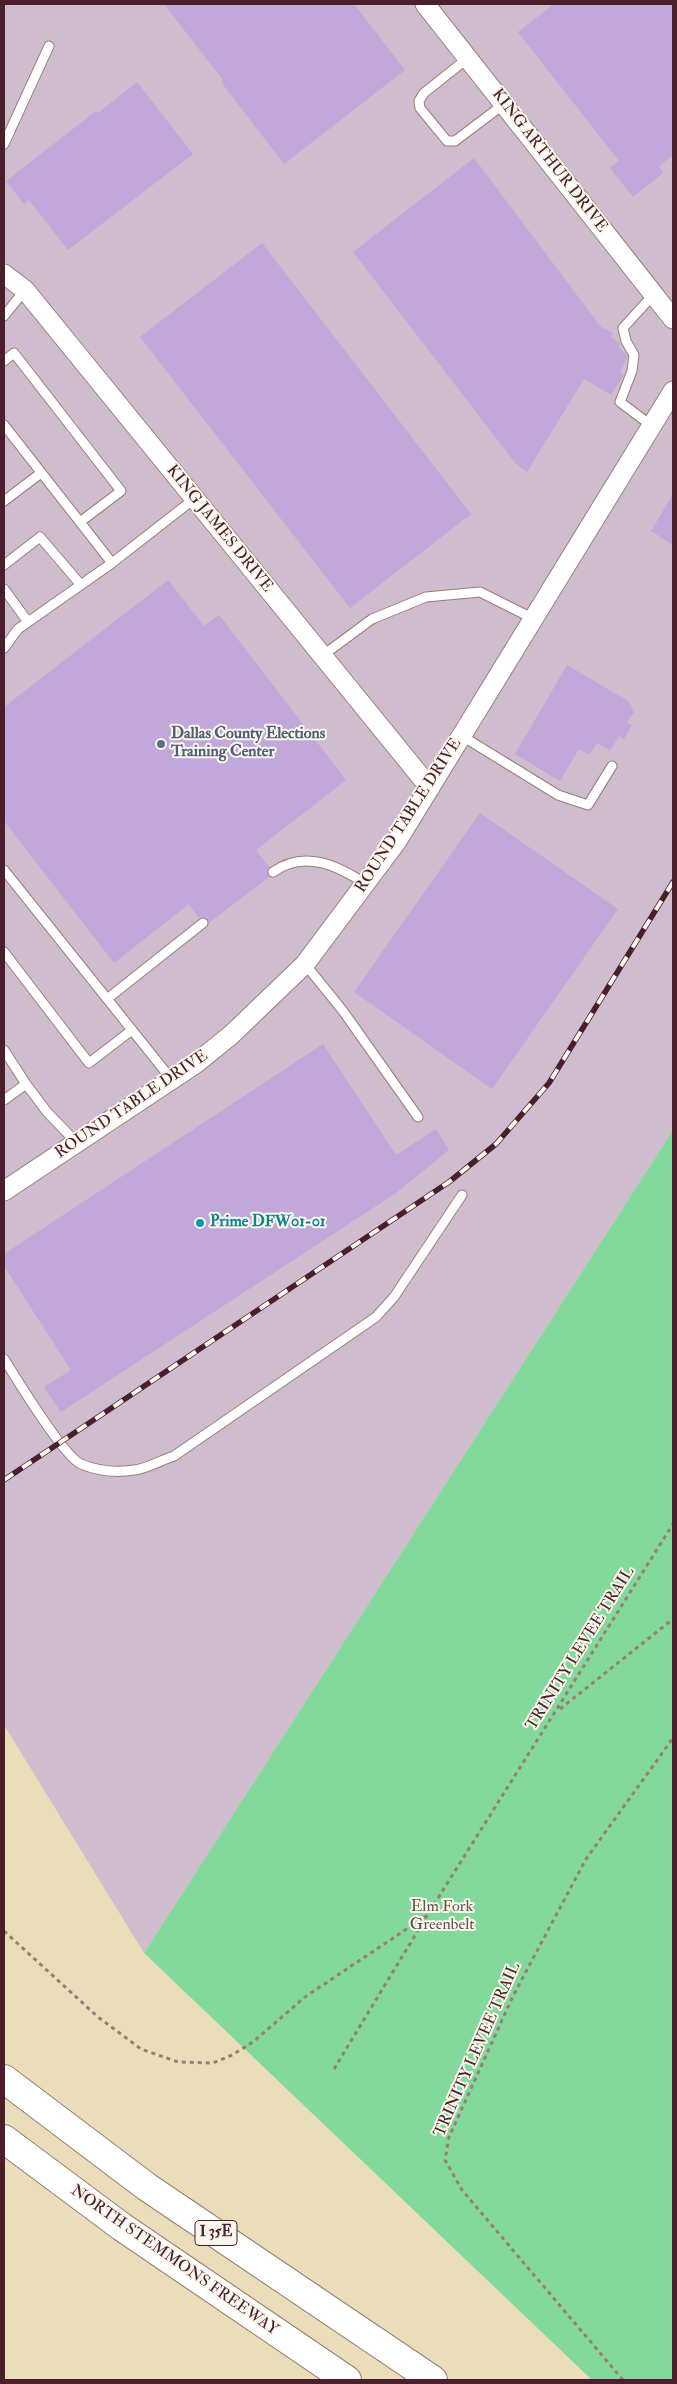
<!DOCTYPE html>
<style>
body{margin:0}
#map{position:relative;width:677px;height:2384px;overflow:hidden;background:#eadeba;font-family:"IM FELL Double Pica",serif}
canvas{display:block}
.frame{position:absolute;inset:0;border:5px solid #4a1f2b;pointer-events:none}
</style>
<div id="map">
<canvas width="677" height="2384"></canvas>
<div class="frame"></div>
</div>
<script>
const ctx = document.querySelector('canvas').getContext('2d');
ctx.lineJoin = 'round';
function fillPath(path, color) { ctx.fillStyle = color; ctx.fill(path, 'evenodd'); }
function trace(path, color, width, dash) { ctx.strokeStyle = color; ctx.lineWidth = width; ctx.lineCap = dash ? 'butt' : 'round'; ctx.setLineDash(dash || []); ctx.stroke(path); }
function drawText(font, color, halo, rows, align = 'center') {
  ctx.font = font + ' "IM FELL Double Pica",serif'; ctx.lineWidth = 4; ctx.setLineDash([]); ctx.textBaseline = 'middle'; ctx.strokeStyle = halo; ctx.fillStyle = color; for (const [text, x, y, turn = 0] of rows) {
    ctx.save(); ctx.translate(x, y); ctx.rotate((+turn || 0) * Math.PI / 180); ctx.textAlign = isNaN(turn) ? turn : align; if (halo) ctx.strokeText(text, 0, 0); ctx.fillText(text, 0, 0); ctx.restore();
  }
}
const industrial = new Path2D(`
 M 4,4 L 673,4 L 673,1130 L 144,1953 L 4,1725 Z`);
const green = new Path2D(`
 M 673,1130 L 673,2380 L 592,2380 L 144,1953 Z`);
const building = new Path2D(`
 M 164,4 L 354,4 L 405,70 L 284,164 L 221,82 L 223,80 Z
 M 554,4 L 673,4 L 673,155 L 659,166 L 663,173 L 633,197 L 610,168 L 619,161 L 518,32 Z
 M 137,82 L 193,154 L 68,250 L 29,200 L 24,204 L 6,181 L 96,111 L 98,113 Z
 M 474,158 L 601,327 L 613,333 L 611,337 L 620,343 L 619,348 L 628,356 L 620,372 L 624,375 L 611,395 L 584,379 L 527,472 L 516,464 L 353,252 Z
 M 262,243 L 471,514 L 350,608 L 140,337 Z
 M 673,494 L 673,545 L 651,531 Z
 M 168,580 L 204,626 L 219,615 L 346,780 L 256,850 L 269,867 L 267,871 L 269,877 L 209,923 L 206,917 L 199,918 L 189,904 L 114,963 L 4,821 L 4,707 Z
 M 567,665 L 628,701 L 634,712 L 627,722 L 632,725 L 624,739 L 619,736 L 610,751 L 597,743 L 589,755 L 579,749 L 560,781 L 515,754 Z
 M 480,813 L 618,909 L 492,1089 L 354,992 Z
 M 323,1044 L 396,1155 L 436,1129 L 449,1150 L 396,1193 L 61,1412 L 44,1387 L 71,1370 L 4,1266 L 4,1254 Z`);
const path = new Path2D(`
 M 560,1709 L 673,1619
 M 4,1931 L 98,2017 L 141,2049 L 178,2062 L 213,2063 L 232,2055 L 253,2042 L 305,1997 L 426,1916
 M 334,2069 L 428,1914 L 673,1524
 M 623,2380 L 462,2190 L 445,2160 L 449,2137 L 513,1996 L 586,1859 L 673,1738`);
const lane = new Path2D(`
 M 468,58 L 424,93 L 419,101 L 420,108 L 447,141 L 455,141 L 504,104
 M 4,144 L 49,46
 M 4,316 L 25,290
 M 4,361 L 14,353 L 121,491 L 80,522
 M 4,425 L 112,563
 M 652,426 L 620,402 L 632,371 L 634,355 L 626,341 L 623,328 L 654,294
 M 4,501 L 41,473
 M 4,565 L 40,537 L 81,585
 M 4,589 L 28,622
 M 4,648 L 18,629 L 112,563 L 194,499
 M 322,656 L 372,619 L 426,597 L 480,592 L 534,619
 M 462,736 L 558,795 L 588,805 L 612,766
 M 4,870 L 172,1080
 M 273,872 C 305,849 338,866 366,884
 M 4,952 L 89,1063 L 132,1030
 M 305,964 L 343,1011 L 418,1117
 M 107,999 L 203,923
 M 4,1050 L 26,1084
 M 4,1100 L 26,1084 L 47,1112 L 77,1143
 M 4,1359 C 16,1378 64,1457 81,1464 C 98,1471 116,1473 134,1470 C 147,1469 161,1460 174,1456 L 376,1317 L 394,1297 L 462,1195`);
const street = new Path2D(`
 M 425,4 L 673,319
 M 4,274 L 25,290 L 430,788
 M 4,1191 L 195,1064 L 231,1035 L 305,964 L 397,841 L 673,391`);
const highway = new Path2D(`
 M 4,2079 L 147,2187 L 433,2380
 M 4,2139 L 122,2227 L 347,2380`);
const rail = new Path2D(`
 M 4,1480 L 449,1182 L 496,1144 L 549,1083 L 673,882`);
const markers = [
 [161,744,5,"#5c6f8a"],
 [200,1223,5,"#0f9aa8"]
];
const shields = [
 [216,2233,42]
];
const shieldNames = [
 ["I 35E",216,2233]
];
const streetNames = [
 ["KING ARTHUR DRIVE",549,161,52],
 ["KING JAMES DRIVE",219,529,51],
 ["ROUND TABLE DRIVE",409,816,-57],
 ["ROUND TABLE DRIVE",132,1105,-34],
 ["TRINITY LEVEE TRAIL",581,1649,-58],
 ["TRINITY LEVEE TRAIL",478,2050,-66],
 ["NORTH STEMMONS FREEWAY",174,2261,35]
];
const serviceNames = [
 ["Dallas County Elections",171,735],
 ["Training Center",171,753]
];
const cultureNames = [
 ["Prime DFW01-01",210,1223]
];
const parkNames = [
 ["Elm Fork",442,1908],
 ["Greenbelt",442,1926]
];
fillPath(industrial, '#cfbdcf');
fillPath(green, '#83d99c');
fillPath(building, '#c1a7da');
trace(lane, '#9a7e72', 11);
trace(street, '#9a7e72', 21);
trace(highway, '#9a7e72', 30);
trace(path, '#9a7e72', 3, [4, 4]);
trace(lane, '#fff', 9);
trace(street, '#fff', 19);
trace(highway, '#fff', 28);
trace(rail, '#4a1f2b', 5.5);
trace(rail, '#fbf7ec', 4, [11]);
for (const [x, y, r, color] of markers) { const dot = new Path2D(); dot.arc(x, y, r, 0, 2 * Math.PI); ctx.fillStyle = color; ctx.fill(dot); trace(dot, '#fbf7ec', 2); }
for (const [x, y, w] of shields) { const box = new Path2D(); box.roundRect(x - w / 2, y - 12.5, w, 25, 4); ctx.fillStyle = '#fbf7ec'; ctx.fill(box); trace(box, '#4a1f2b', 1); }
drawText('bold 15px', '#4a1f2b', null, shieldNames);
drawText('16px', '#4a1f2b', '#fbf7ec', streetNames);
drawText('bold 16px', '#4e5e75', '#fbf7ec', serviceNames, 'left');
drawText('bold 16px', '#0d838f', '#fbf7ec', cultureNames, 'left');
drawText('16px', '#5b574d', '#fbf7ec', parkNames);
</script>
